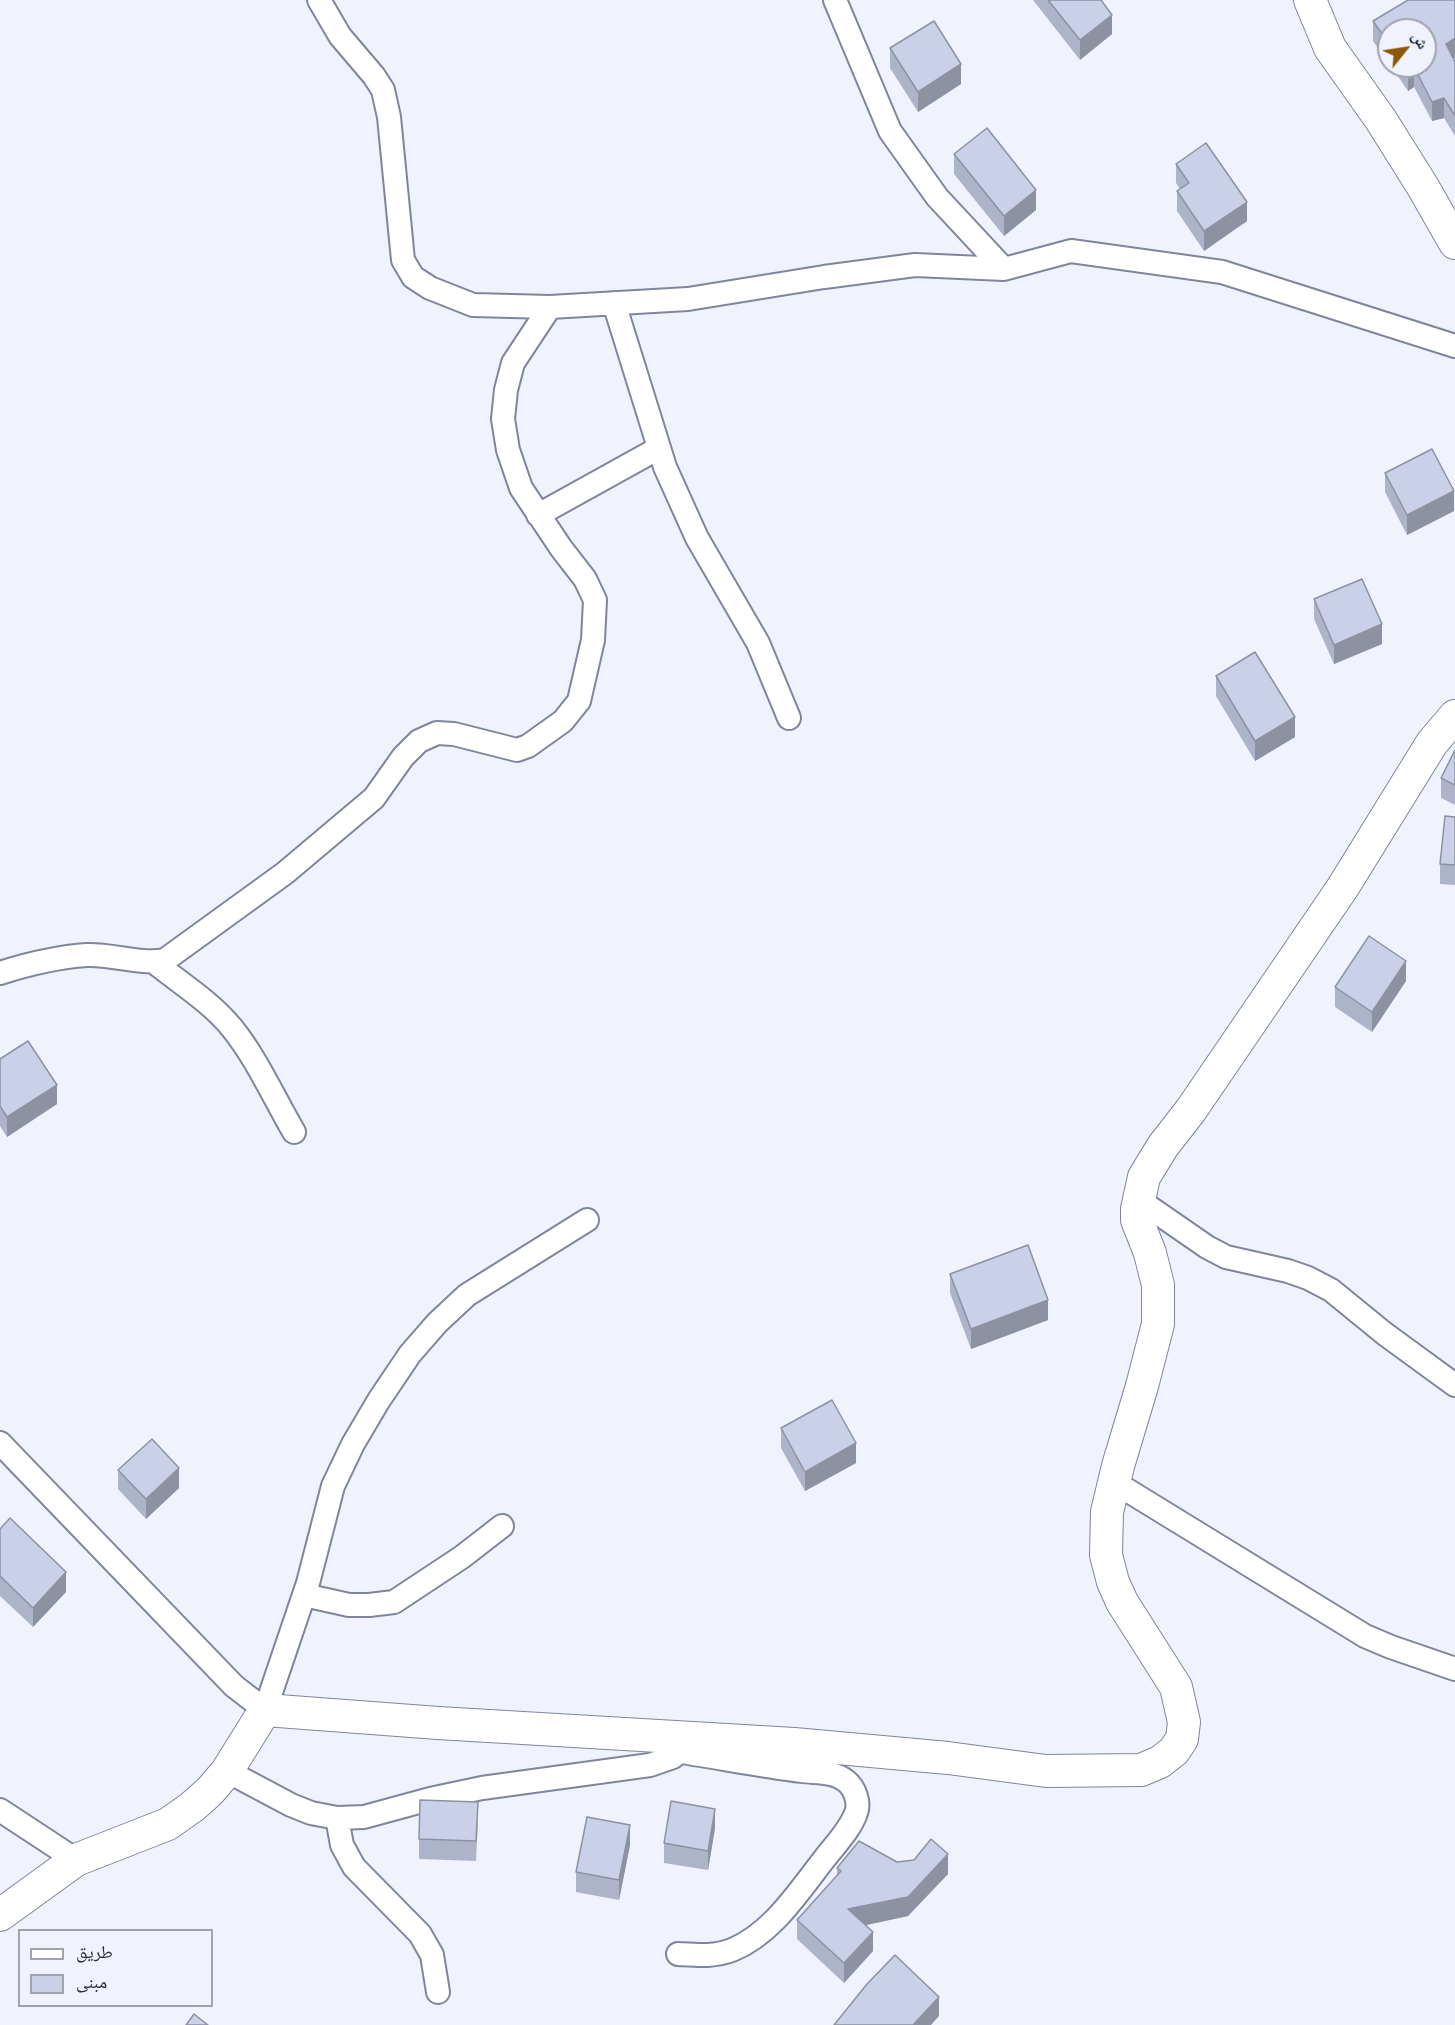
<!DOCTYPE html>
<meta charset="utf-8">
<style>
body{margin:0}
#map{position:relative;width:1455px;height:2025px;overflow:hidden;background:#f0f3fd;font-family:"Golos Text","Noto Naskh Arabic",sans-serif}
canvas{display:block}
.legend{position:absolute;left:18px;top:1929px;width:195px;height:78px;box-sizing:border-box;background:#f0f3fd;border:2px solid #a0a3ad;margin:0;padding:8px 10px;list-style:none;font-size:18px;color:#282b34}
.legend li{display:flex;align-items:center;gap:12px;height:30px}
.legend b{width:30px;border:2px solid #a0a3ad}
.north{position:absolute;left:1377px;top:18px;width:60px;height:60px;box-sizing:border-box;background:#f0f3fd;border:2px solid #a0a3ad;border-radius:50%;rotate:60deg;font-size:16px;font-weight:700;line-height:24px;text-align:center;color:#282b34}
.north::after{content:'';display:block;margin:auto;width:21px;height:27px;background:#8b5804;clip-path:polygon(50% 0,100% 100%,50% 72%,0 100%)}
</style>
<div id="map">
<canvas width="1455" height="2025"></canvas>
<ul class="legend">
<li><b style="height:8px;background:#fff"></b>طريق</li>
<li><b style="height:16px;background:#c9d0e8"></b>مبنى</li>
</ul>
<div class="north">ش</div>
</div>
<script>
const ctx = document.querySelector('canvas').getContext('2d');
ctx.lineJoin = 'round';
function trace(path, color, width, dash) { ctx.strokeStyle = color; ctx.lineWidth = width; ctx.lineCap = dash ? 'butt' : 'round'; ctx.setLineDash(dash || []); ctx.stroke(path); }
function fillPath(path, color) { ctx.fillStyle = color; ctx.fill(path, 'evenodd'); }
const street = new Path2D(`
 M 319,0 L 340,36 L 374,76 L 383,90 L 389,117 L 403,260 L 413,277 L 430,288 L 473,305 L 550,307 L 688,299 L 824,277 L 915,265 L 1004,269 L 1071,251 L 1222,272 L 1455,346
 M 835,0 L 890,131 L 937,197 L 1004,269
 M 614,303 L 665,467 L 697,538 L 758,643 L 789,718
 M 538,515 L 659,448
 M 154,962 C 180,983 211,1002 232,1028 C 257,1059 274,1098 294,1132
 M 0,973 C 28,964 57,957 87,955 C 113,954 140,965 165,960 L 285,873 L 374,798 L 403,757 L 419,741 L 437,733 L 454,734 L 517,750 L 528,746 L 563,721 L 579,701 L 593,640 L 595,600 L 585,579 L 561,548 L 521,488 L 508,450 L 503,419 L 506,390 L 513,363 L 550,307
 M 1139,1200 L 1207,1247 L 1226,1257 L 1288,1271 L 1308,1278 L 1331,1290 L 1385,1334 L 1455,1385
 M 0,1443 L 234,1686 L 265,1710 L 308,1583 L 333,1486 L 353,1444 L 379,1400 L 410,1354 L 437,1323 L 467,1295 L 587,1220
 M 1114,1482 L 1365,1636 L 1391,1647 L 1455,1669
 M 304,1595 L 349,1605 L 369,1605 L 394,1602 L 462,1557 L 502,1526
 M 227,1771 L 291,1805 L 311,1813 L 337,1818 L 364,1817 L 430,1799 L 482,1788 L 650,1765 L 673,1757 L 694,1739
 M 0,1810 L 76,1860
 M 337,1818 L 342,1845 L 354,1867 L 420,1934 L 432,1955 L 438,1992
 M 678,1954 C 696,1955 714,1957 732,1950 C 772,1934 799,1891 825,1858 C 835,1845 850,1830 856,1813 C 860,1803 855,1788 846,1781 C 834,1771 816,1773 802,1771 C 761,1766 721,1758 681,1752`);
const secondary = new Path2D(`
 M 1310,0 L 1330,48 L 1381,120 L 1423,187 L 1455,243
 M 0,1915 L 76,1860 L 168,1824 L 192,1807 L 210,1791 L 227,1771 L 265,1710 L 438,1723 L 794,1744 L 948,1758 L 1046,1771 L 1141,1770 L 1160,1762 L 1174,1751 L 1182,1739 L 1184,1722 L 1176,1687 L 1122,1602 L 1113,1582 L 1106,1555 L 1107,1512 L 1118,1466 L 1142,1386 L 1158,1324 L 1158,1285 L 1150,1253 L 1137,1220 L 1137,1209 L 1144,1177 L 1163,1146 L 1191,1110 L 1343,887 L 1432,743 L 1455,716`);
const wall = new Path2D(`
 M 1033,0 L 1101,0 L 1112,34 L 1080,60 Z
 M 1373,21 L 1454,59 L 1455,62 L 1455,136 L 1444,118 L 1432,121 L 1414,87 L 1408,91 L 1391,66 L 1425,66 L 1389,30 L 1389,64 L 1373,41 Z
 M 890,48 L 961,84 L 918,112 L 890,68 Z
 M 954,154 L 1036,210 L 1004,236 L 954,174 Z
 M 1176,164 L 1247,221 L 1204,251 L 1177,211 L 1177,191 L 1180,189 L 1176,183 Z
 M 1385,473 L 1454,511 L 1407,535 L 1385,492 Z
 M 1314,599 L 1382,644 L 1334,664 L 1314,619 Z
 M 1216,676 L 1295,737 L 1255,761 L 1216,696 Z
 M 1455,750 L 1455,805 L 1441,798 L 1441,778 Z
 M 1455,817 L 1455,885 L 1440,884 L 1440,864 Z
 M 1406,981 L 1372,1032 L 1335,1007 L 1335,987 Z
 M 0,1059 L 57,1104 L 7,1137 L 0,1126 Z
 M 950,1274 L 1048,1320 L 971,1349 L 950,1293 Z
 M 781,1428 L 856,1463 L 805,1491 L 781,1448 Z
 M 118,1470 L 179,1488 L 146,1519 L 118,1489 Z
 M 0,1529 L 66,1592 L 33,1627 L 0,1596 Z
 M 478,1822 L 476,1861 L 419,1859 L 419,1839 Z
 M 715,1828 L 708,1870 L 664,1863 L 664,1843 Z
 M 630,1845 L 619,1900 L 576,1892 L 576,1872 Z
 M 897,1862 L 948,1874 L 908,1916 L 866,1925 L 873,1951 L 844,1983 L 797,1939 L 797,1920 L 837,1875 L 837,1868 Z`);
const shadedWall = new Path2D(`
 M 1112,15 L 1112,34 L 1080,60 L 1080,40 Z
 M 1455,38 L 1455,58 L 1446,64 L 1446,44 Z
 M 961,64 L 961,84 L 918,112 L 918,92 Z
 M 1414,67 L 1414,87 L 1408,91 L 1408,71 Z
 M 1444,98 L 1444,118 L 1432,121 L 1432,102 Z
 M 1036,190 L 1036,210 L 1004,236 L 1004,216 Z
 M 1247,202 L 1247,221 L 1204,251 L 1204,231 Z
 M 1454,491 L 1454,511 L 1407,535 L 1407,515 Z
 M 1382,624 L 1382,644 L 1334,664 L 1334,645 Z
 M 1295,717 L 1295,737 L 1255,761 L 1255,741 Z
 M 1406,961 L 1406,981 L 1372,1032 L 1372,1012 Z
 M 57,1085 L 57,1104 L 7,1137 L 7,1117 Z
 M 1048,1300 L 1048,1320 L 971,1349 L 971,1329 Z
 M 856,1443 L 856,1463 L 805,1491 L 805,1472 Z
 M 179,1468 L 179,1488 L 146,1519 L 146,1499 Z
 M 66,1572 L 66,1592 L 33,1627 L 33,1608 Z
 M 715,1809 L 715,1828 L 708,1870 L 708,1851 Z
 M 630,1825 L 630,1845 L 619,1900 L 619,1880 Z
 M 948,1854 L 948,1874 L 908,1916 L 848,1929 L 848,1909 Z
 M 873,1932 L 873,1951 L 844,1983 L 844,1963 Z
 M 939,1997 L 939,2016 L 931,2025 L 913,2025 Z`);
const building = new Path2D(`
 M 1048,0 L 1101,0 L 1112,15 L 1080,40 Z
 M 1408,0 L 1455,0 L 1455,38 L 1446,44 L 1455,62 L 1455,116 L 1444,98 L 1432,102 L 1414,67 L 1408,71 L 1404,66 L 1425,66 L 1425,30 L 1389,30 L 1389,44 L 1373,21 Z
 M 934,21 L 961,64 L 918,92 L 890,48 Z
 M 987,128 L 1036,190 L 1004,216 L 954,154 Z
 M 1206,143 L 1247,202 L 1204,231 L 1177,191 L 1189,183 L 1176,164 Z
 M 1432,449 L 1454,491 L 1407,515 L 1385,473 Z
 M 1362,579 L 1382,624 L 1334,645 L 1314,599 Z
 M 1255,652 L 1295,717 L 1255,741 L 1216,676 Z
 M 1455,750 L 1455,785 L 1441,778 Z
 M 1445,816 L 1455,817 L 1455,865 L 1440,864 Z
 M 1369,936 L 1406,961 L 1372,1012 L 1335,987 Z
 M 28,1041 L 57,1085 L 7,1117 L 0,1106 L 0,1059 Z
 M 1028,1245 L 1048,1300 L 971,1329 L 950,1274 Z
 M 832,1400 L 856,1443 L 805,1472 L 781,1428 Z
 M 152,1439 L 179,1468 L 146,1499 L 118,1470 Z
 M 10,1518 L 66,1572 L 33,1608 L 0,1576 L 0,1529 Z
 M 420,1800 L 478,1802 L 476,1841 L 419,1839 Z
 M 671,1801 L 715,1809 L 708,1851 L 664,1843 Z
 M 587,1817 L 630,1825 L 619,1880 L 576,1872 Z
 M 931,1839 L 948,1854 L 908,1897 L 848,1909 L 873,1932 L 844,1963 L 797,1920 L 841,1871 L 837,1868 L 859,1841 L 897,1862 L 914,1860 Z
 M 895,1955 L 939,1997 L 913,2025 L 834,2025 L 867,1984 Z
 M 194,2014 L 208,2025 L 186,2025 Z`);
trace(street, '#7f859b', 26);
trace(secondary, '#7f859b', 34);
trace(street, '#fff', 22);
trace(secondary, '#fff', 32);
fillPath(wall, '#adb3c8');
fillPath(shadedWall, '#8d92a2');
fillPath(building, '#c9d0e8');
trace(building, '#8d92a2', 1.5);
</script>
